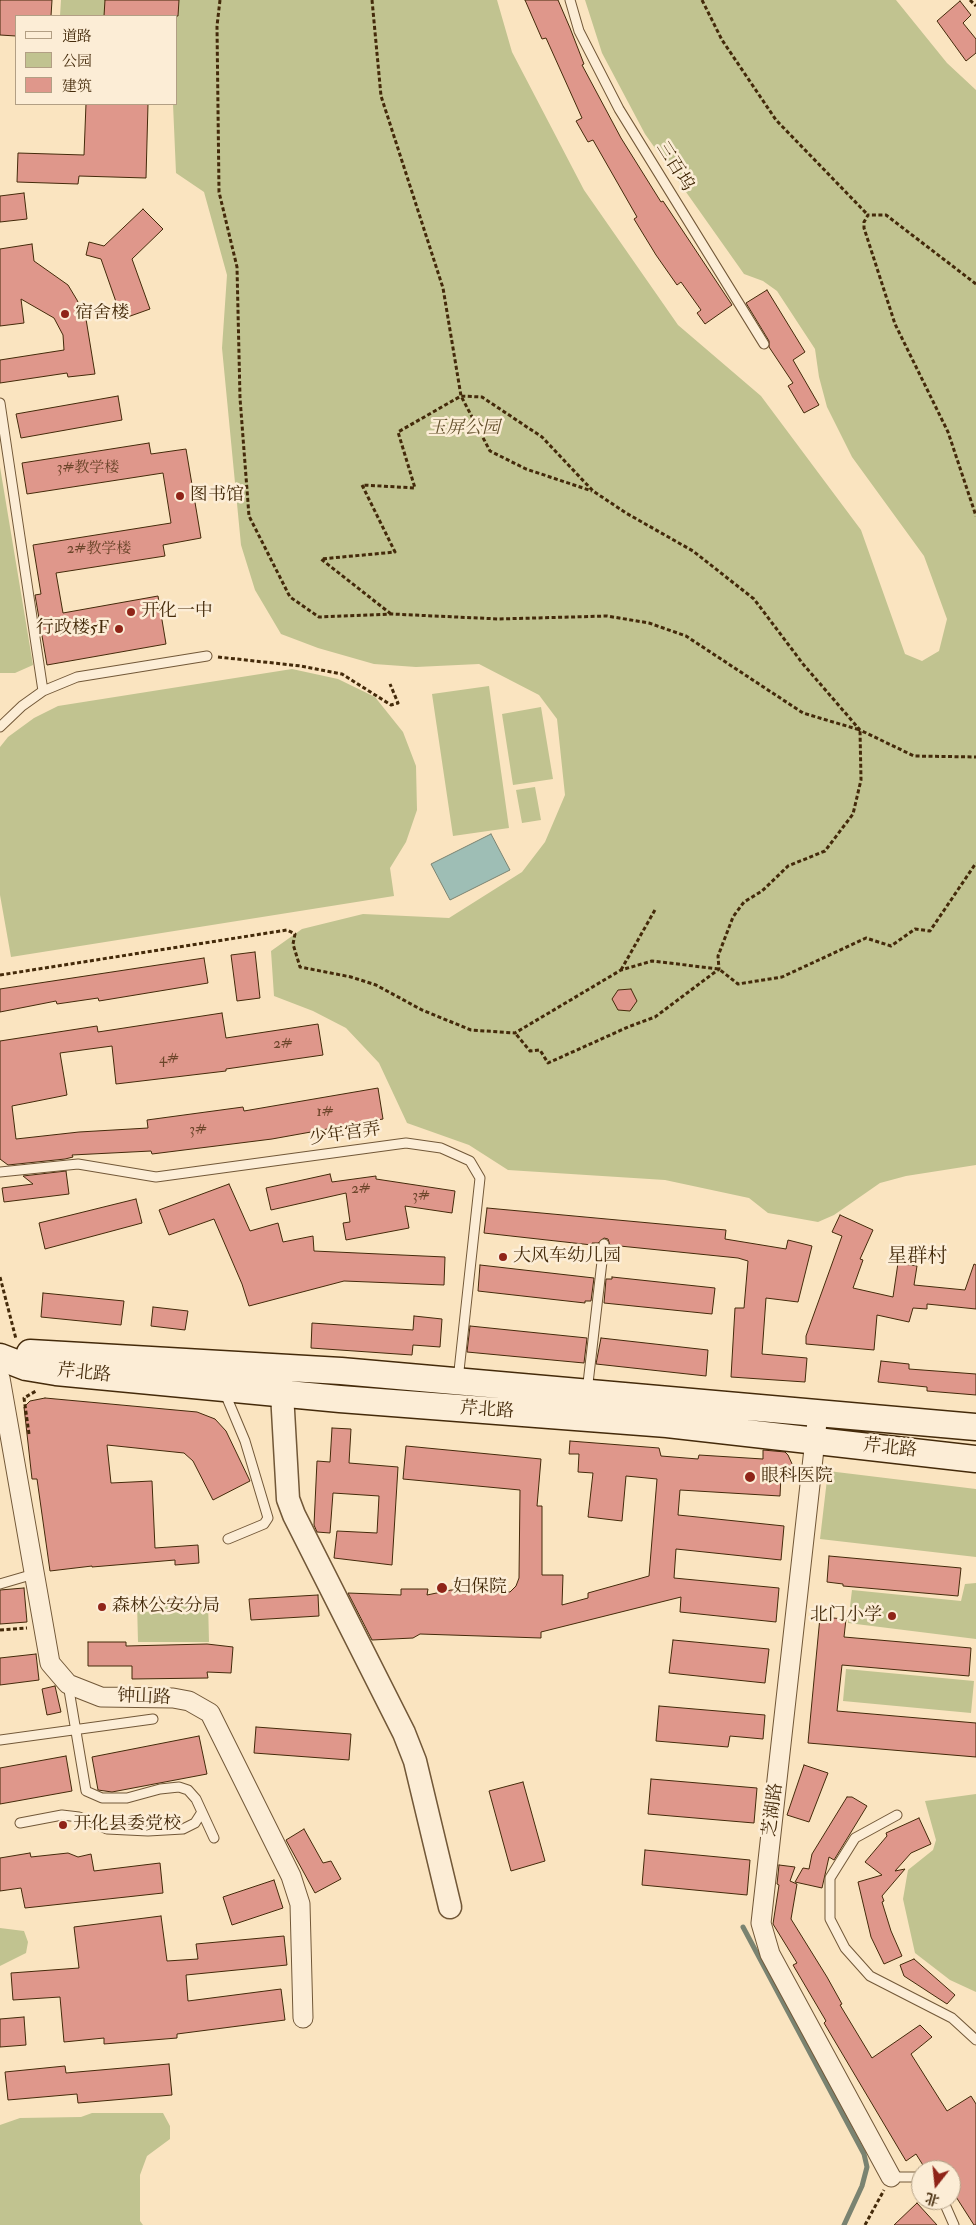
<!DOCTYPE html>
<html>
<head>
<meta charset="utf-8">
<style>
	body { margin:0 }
	#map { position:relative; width:976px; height:2225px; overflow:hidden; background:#fae4c0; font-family:"IM FELL Double Pica","Noto Serif SC",serif }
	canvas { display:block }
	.legend { position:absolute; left:15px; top:15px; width:162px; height:90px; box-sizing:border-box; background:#fcedd6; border:1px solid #b29f84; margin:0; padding:6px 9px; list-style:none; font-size:15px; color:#442a0a }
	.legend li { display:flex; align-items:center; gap:10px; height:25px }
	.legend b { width:25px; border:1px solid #b29f84 }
	.north { position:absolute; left:911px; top:2160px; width:50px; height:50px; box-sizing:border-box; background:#fcedd6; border:1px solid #b29f84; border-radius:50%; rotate:196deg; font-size:14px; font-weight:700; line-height:20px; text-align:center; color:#442a0a }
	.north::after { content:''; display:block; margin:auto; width:18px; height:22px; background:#8f2418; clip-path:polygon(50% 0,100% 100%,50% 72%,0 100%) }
</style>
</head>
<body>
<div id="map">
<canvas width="976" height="2225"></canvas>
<ul class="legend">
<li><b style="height:6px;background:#fcedd6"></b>道路</li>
<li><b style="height:14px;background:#c1c390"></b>公园</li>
<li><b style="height:14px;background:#df978b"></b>建筑</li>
</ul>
<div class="north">北</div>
</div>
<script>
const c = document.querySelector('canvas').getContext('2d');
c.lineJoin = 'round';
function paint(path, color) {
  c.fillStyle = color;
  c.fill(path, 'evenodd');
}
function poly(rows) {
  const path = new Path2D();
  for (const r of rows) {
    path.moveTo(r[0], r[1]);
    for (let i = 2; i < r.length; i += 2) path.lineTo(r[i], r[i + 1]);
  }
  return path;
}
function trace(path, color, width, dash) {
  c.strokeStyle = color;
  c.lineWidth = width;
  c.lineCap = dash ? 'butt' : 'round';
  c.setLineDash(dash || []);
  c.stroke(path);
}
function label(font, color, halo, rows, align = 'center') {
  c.font = font + ' "IM FELL Double Pica","Noto Serif SC",serif';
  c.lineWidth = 5;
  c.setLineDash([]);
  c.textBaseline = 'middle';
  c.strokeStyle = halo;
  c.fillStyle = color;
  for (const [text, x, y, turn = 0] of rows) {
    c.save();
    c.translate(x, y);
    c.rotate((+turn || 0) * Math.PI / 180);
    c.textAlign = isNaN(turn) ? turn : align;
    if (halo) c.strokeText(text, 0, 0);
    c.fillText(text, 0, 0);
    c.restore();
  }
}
paint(poly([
	[61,0,497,0,512,52,584,190,678,325,761,396,861,530,905,654,922,661,939,651,947,619,924,556,852,457,827,407,819,377,815,349,777,291,763,281,744,274,645,134,602,53,585,0,896,0,947,63,976,90,976,1165,906,1176,880,1183,834,1215,818,1222,768,1213,749,1198,665,1180,508,1170,469,1145,407,1123,379,1063,346,1028,313,1011,274,996,271,951,302,929,363,914,449,918,522,872,545,842,565,795,557,719,539,695,479,664,416,667,374,664,318,648,281,634,255,590,241,545,222,348,227,275,204,192,176,173,173,104,176,104,176,16,60,16],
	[0,467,33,665,15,673,0,673],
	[292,669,338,679,375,697,403,732,416,766,417,810,406,842,390,868,394,896,11,957,0,895,0,747,8,737,34,718,58,706],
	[489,686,509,828,453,836,432,694],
	[541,707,553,779,513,785,502,714],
	[535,787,541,820,522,823,516,790],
	[828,1471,976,1489,976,1557,820,1539],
	[976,1583,976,1639,848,1623,852,1590,961,1601,965,1584],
	[208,1601,209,1642,138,1642,137,1602],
	[846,1669,974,1681,971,1713,843,1701],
	[976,1794,976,1992,950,1980,915,1953,903,1899,908,1870,933,1850,936,1840,925,1801],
	[0,1928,24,1931,28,1942,26,1953,0,1966],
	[92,2113,163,2113,170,2126,170,2139,147,2156,140,2175,140,2221,143,2225,0,2225,0,2125,20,2118,81,2117]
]), '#c1c390');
const water = poly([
	[491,834,510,870,450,900,431,864,491,834]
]);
paint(water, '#9ebeb5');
trace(water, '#7a8371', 1);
trace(poly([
	[743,1927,864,2154,867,2167,862,2186,844,2225]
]), '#7a8371', 5);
const building = poly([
	[0,0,52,0,51,16,16,16,16,36,0,35,0,0],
	[105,0,179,0,178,16,104,16,105,0],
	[525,0,558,0,570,28,584,64,582,65,621,138,661,202,663,201,732,305,705,324,697,313,701,310,681,282,677,285,656,255,634,219,637,217,593,140,588,142,576,121,582,118,546,38,542,39,525,0],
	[960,1,971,15,963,23,976,39,976,53,966,61,937,21,960,1],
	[86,104,148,104,146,178,79,176,78,184,17,182,18,153,84,155,86,104],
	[24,193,27,219,0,222,0,196,24,193],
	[143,209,163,229,132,259,150,309,122,319,101,259,86,255,89,242,104,246,143,209],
	[32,244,34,261,68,285,77,300,86,319,95,374,68,377,67,373,0,383,0,360,64,350,63,335,54,318,21,299,24,323,0,326,0,249,32,244],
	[767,290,805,352,793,360,819,405,804,413,788,386,793,383,769,347,769,341,746,303,767,290],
	[118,396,122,420,21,438,16,414,118,396],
	[149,443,151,454,186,449,201,538,163,545,165,556,56,573,63,613,158,596,166,644,47,665,35,595,41,594,33,545,171,523,163,473,27,494,22,463,149,443],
	[255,952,260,998,237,1001,231,955,255,952],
	[204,958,208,983,99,1001,98,998,57,1004,56,1001,0,1012,0,989,204,958],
	[631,989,637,1001,630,1011,618,1010,612,999,618,990,631,989],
	[222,1013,226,1038,318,1024,323,1055,226,1069,226,1071,116,1084,112,1046,60,1053,67,1095,12,1106,16,1139,79,1132,148,1128,147,1120,243,1107,244,1111,378,1088,383,1119,272,1139,152,1154,151,1151,72,1155,73,1157,65,1159,8,1165,0,1159,0,1041,97,1026,98,1032,222,1013],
	[66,1171,69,1194,4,1202,2,1188,33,1184,23,1176,66,1171],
	[330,1174,332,1182,376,1176,376,1179,455,1191,452,1213,405,1206,409,1228,346,1240,343,1223,350,1222,346,1193,271,1210,266,1188,330,1174],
	[229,1184,250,1231,278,1223,283,1242,313,1236,314,1251,445,1257,444,1285,344,1281,249,1306,242,1284,214,1219,169,1235,159,1210,229,1184],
	[136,1199,142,1223,45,1249,39,1223,136,1199],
	[487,1208,726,1230,725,1239,786,1249,788,1240,812,1246,798,1302,766,1298,762,1354,807,1358,805,1382,731,1377,735,1308,744,1308,748,1261,738,1258,610,1245,608,1239,604,1238,598,1243,592,1243,592,1245,484,1233,487,1208],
	[840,1215,873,1230,860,1259,863,1260,853,1288,893,1297,898,1263,917,1266,914,1285,965,1290,974,1264,976,1265,976,1309,927,1304,927,1309,913,1308,909,1322,877,1315,874,1350,806,1344,806,1336,842,1236,832,1232,840,1215],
	[480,1265,594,1278,591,1301,585,1301,585,1303,478,1291,480,1265],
	[612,1277,715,1288,712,1314,604,1303,606,1279,612,1279,612,1277],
	[43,1293,124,1301,121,1325,41,1317,43,1293],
	[153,1307,188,1311,185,1330,151,1326,153,1307],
	[414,1316,442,1319,440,1347,413,1345,412,1355,311,1348,312,1323,413,1330,414,1316],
	[470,1326,587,1338,584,1363,467,1352,470,1326],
	[601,1338,708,1350,706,1376,596,1364,601,1338],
	[881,1361,909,1364,909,1369,976,1374,976,1395,927,1391,927,1387,878,1382,881,1361],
	[45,1398,197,1412,215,1419,226,1431,250,1481,213,1500,193,1461,184,1453,107,1445,111,1483,152,1481,155,1548,198,1545,199,1563,175,1565,175,1560,92,1567,92,1566,50,1571,37,1479,32,1479,24,1407,30,1401,45,1398],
	[332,1428,351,1429,349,1463,398,1467,392,1565,334,1558,337,1531,377,1533,379,1496,333,1493,330,1533,317,1532,314,1525,317,1461,330,1462,332,1428],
	[570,1441,659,1448,661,1456,698,1459,699,1455,763,1459,763,1450,785,1452,788,1455,793,1466,792,1476,781,1476,780,1496,680,1490,678,1515,784,1526,781,1560,676,1549,674,1578,779,1588,776,1622,680,1612,681,1597,541,1632,541,1638,420,1634,413,1638,372,1640,348,1593,401,1595,401,1589,428,1589,427,1595,451,1590,510,1592,516,1586,519,1578,520,1490,403,1479,406,1446,541,1459,537,1506,542,1506,542,1575,563,1575,562,1605,588,1598,588,1593,649,1576,657,1479,626,1476,622,1521,588,1517,593,1473,578,1472,579,1454,569,1454,570,1441],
	[829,1556,961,1568,958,1596,843,1586,843,1584,827,1582,829,1556],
	[24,1588,27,1622,0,1624,0,1590,24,1588],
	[318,1595,319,1616,251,1620,249,1599,318,1595],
	[820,1617,846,1619,844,1637,971,1648,969,1676,842,1665,837,1711,976,1723,976,1757,808,1743,820,1617],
	[673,1640,769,1649,765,1683,669,1673,673,1640],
	[88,1642,126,1642,126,1646,207,1644,233,1647,231,1673,207,1672,208,1678,132,1679,132,1666,88,1666,88,1642],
	[36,1654,39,1680,0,1685,0,1658,36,1654],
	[55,1686,61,1712,47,1715,42,1689,55,1686],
	[659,1706,765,1715,763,1739,730,1736,728,1747,656,1741,659,1706],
	[256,1727,351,1734,349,1760,254,1753,256,1727],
	[199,1736,207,1774,112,1792,98,1790,92,1757,199,1736],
	[66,1756,72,1791,0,1804,0,1768,66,1756],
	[804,1765,828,1773,809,1822,787,1815,804,1765],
	[651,1779,757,1788,754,1823,648,1814,651,1779],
	[523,1782,545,1861,511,1871,489,1791,523,1782],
	[847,1797,852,1797,867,1806,834,1860,829,1857,822,1888,795,1882,803,1868,809,1869,812,1854,847,1797],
	[919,1818,931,1844,911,1853,895,1871,905,1869,882,1896,884,1901,882,1902,891,1931,902,1956,884,1964,871,1937,858,1882,882,1875,865,1862,887,1836,886,1833,919,1818],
	[304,1829,323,1863,331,1861,341,1879,315,1893,286,1840,304,1829],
	[645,1850,750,1860,747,1895,642,1885,645,1850],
	[30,1853,31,1857,68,1853,78,1857,91,1854,94,1871,160,1863,163,1893,25,1908,21,1888,0,1891,0,1858,30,1853],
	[779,1865,795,1867,790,1881,797,1884,791,1919,827,1977,842,2004,840,2005,872,2058,920,2025,932,2037,911,2054,947,2111,971,2096,976,2104,976,2225,974,2225,951,2189,951,2170,926,2170,916,2154,906,2161,824,2023,826,2021,793,1965,797,1963,773,1924,779,1885,777,1884,779,1865],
	[274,1880,283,1908,232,1925,223,1897,274,1880],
	[161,1916,167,1961,198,1959,196,1944,284,1936,287,1965,186,1975,188,2001,281,1989,285,2020,177,2034,177,2038,104,2044,104,2038,64,2042,60,1997,13,2000,11,1973,79,1968,74,1927,161,1916],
	[914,1959,955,1995,947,2004,904,1976,900,1965,914,1959],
	[24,2017,26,2045,0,2047,0,2019,24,2017],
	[169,2064,172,2095,78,2103,77,2094,8,2100,5,2072,65,2066,66,2073,169,2064],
	[917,2203,937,2225,894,2225,917,2203]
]);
paint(building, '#df978b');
trace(building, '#442a0a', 1);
const service = poly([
	[570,0,579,31,619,109,764,344],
	[0,403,43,691],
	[0,727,22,706,43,691,77,677,207,656],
	[0,1172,78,1164,156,1177,406,1143,441,1148,470,1161,480,1178,458,1380],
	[224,1391,245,1441,268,1518,264,1524,228,1539],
	[587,1392,604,1244],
	[0,1584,34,1574],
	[68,1684,86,1791,102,1798,127,1798,160,1789,179,1787,188,1790,196,1799,214,1838],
	[0,1740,153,1719],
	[897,1815,855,1838,830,1878,830,1919,845,1948,870,1976,952,2018,976,2040],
	[20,1823,62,1815,79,1817,107,1829,148,1831,183,1829,195,1823,202,1812],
	[891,2177,921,2177],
	[943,2200,954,2225]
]);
const minor = poly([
	[0,1378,50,1663,68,1684,101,1697,173,1698,189,1701,210,1713,291,1876,300,1904,303,2018],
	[818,1413,761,1923,770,1954,891,2177]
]);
const tertiary = poly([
	[282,1393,288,1499,294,1515,404,1733,415,1761,450,1907]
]);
const secondary = poly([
	[30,1353,341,1371,976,1427],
	[0,1357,26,1367,56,1372,340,1399,667,1424,976,1459]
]);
trace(service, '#725838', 11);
trace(minor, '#725838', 21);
trace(tertiary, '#725838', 25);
trace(secondary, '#442a0a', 29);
trace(poly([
	[220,0,217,26,219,192,237,267,240,398,249,516,290,597,319,617,392,614,499,619,607,616,649,623,686,636,803,713,860,730,861,780,853,814,825,851,788,866,762,891,744,902,733,917,718,956,719,969,655,1017,628,1027,548,1063,540,1050,530,1051,515,1033],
	[372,0,381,96,443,288,461,396,490,451,526,469,592,491],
	[702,0,722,40,776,120,868,215],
	[970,0,976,6],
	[976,284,886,215,868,215,864,222,864,228,895,324,948,432,976,516],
	[391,614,321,559,395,552,362,485,415,488,398,432,461,396,482,397,542,437,593,491,626,513,693,551,754,599,803,664,860,730,914,756,976,757],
	[218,657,301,666,342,674,391,705,398,703,390,684],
	[621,970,656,908],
	[0,975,287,930,295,934,293,944,300,967,351,977,376,985,422,1010,471,1030,515,1033,621,970,652,961,719,969,738,984,782,977,866,938,891,946,915,929,930,931,976,863],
	[0,1277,16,1339],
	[29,1434,24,1398,36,1391],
	[0,1630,27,1628],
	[865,2225,884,2190]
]), '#442a0a', 3, [4, 2.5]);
trace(service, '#fcedd6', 9);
trace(minor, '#fcedd6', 19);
trace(tertiary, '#fcedd6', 22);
trace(secondary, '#fcedd6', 26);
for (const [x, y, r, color] of [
	[65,314,5,"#8f2418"],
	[180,496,5,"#8f2418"],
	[131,612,5,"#8f2418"],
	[119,629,5,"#8f2418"],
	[503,1257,5,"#8f2418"],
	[750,1477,6,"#8f2418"],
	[442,1588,6,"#8f2418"],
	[102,1607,5,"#8f2418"],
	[892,1616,5,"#8f2418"],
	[63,1825,5,"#8f2418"]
]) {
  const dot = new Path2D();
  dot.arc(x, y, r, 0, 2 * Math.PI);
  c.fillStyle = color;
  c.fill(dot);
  trace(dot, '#fcedd6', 2);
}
label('15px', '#6b452a', null, [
	["3#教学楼",88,469],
	["2#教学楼",99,550],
	["2#",283,1045],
	["4#",169,1060],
	["1#",325,1113],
	["3#",198,1131],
	["2#",361,1190],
	["3#",421,1197]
]);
label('18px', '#442a0a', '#fcedd6', [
	["三百坞",674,167,58],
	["少年宫弄",345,1135,-8],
	["芹北路",84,1374,6],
	["芹北路",487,1411,4],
	["芹北路",890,1449,6],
	["钟山路",144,1698,2],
	["芝湖路",774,1810,-83]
]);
label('18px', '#442a0a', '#fcedd6', [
	["宿舍楼",75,314],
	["图书馆",190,496],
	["开化一中",141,612],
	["行政楼5F",109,629,"right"],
	["大风车幼儿园",513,1257],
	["眼科医院",761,1477],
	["妇保院",453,1588],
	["森林公安分局",112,1607],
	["北门小学",882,1616,"right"],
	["开化县委党校",73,1825]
], 'left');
label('italic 18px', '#63502c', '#fcedd6', [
	["玉屏公园",464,429]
]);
label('20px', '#442a0a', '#fcedd6', [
	["星群村",917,1258]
]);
</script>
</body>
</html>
